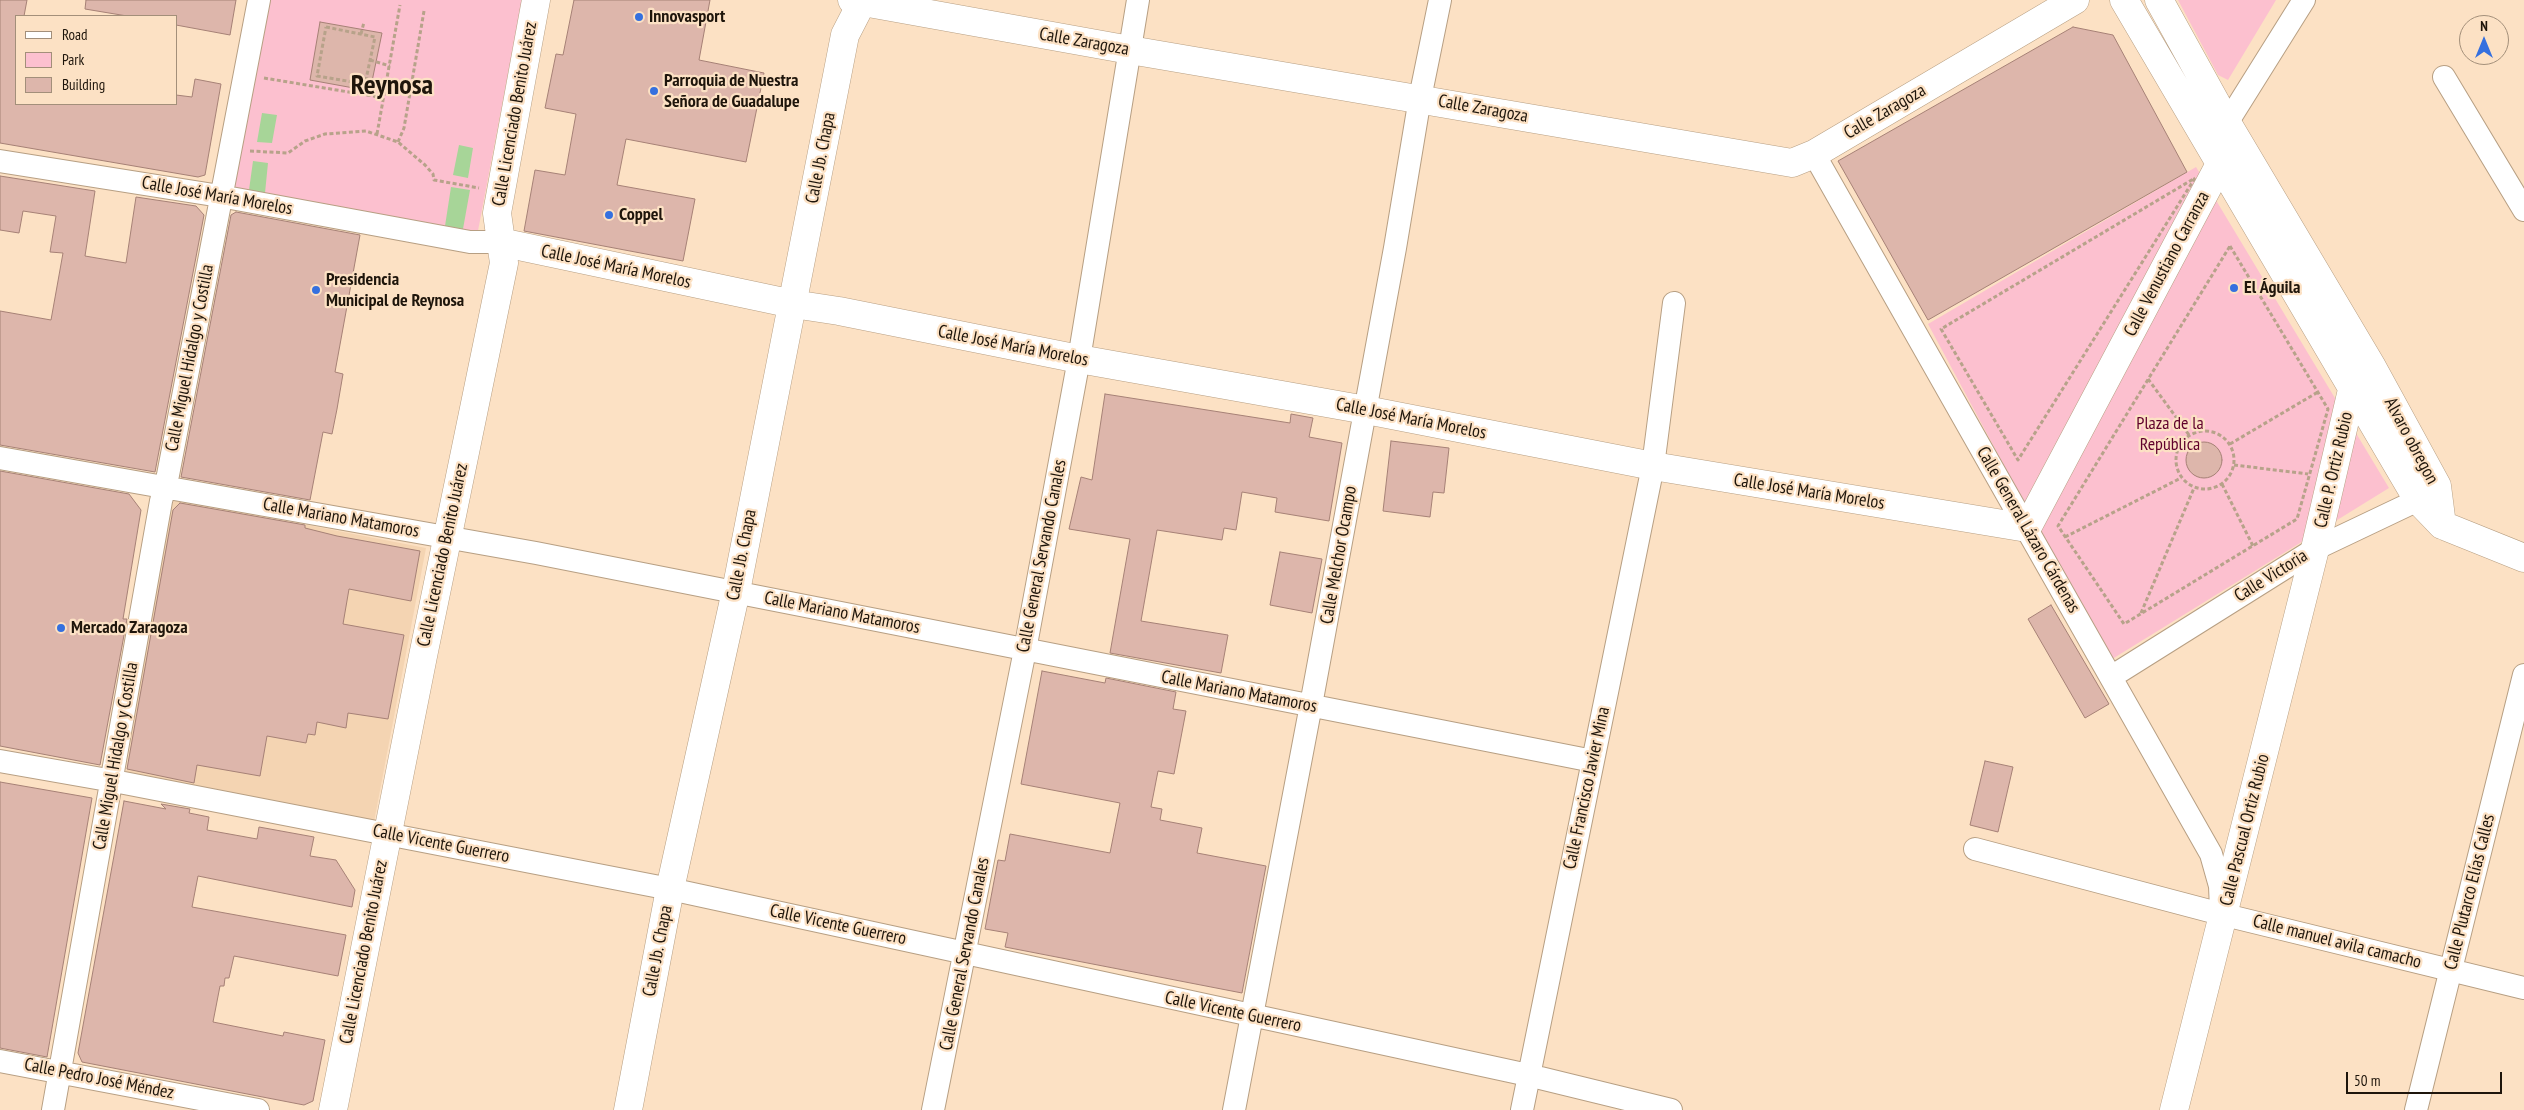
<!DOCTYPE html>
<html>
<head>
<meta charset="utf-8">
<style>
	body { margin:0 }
	#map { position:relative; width:2524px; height:1110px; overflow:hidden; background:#fce1c4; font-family:"PT Sans Narrow",sans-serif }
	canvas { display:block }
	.legend { position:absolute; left:15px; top:15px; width:162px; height:90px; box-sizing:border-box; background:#fce1c4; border:1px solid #a38f7a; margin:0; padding:6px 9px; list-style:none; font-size:15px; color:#1e150b }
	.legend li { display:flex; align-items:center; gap:10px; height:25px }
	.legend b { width:25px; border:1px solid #a38f7a }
	.north { position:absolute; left:2459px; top:15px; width:50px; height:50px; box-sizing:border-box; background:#fce1c4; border:1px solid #a38f7a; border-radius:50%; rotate:0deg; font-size:14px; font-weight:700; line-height:20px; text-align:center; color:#1e150b }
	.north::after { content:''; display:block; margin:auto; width:18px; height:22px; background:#3570df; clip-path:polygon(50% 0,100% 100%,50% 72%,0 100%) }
	.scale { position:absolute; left:2346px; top:1072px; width:156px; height:22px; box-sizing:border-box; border:2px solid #1e150b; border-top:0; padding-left:6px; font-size:15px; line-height:18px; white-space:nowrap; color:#1e150b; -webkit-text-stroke:4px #fce1c4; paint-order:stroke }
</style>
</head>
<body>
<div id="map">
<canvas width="2524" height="1110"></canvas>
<ul class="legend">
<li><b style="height:6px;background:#fff"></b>Road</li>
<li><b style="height:14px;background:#fcc0cf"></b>Park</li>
<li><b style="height:14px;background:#ddb6ab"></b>Building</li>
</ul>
<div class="north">N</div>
<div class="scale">50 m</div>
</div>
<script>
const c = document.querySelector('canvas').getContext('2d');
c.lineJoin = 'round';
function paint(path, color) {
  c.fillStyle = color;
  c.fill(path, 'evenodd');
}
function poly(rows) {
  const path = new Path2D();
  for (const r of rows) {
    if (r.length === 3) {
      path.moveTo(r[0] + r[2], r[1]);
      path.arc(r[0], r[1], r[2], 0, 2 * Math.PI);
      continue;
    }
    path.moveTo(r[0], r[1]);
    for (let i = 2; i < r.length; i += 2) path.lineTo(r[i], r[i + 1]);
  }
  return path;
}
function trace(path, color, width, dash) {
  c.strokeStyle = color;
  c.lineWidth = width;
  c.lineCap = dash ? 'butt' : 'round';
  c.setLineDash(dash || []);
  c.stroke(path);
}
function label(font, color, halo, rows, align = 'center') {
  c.font = font + ' "PT Sans Narrow",sans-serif';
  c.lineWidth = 4.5;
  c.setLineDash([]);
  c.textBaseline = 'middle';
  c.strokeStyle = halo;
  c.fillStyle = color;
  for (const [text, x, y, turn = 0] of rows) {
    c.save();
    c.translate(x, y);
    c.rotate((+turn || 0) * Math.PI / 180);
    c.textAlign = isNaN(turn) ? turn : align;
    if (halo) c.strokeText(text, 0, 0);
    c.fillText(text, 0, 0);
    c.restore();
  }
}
paint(poly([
	[178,500,426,548,374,822,126,772,167,514,172,501]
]), '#f4d4b2');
paint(poly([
	[269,0,522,0,477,236,233,191],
	[2178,0,2276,0,2228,80,2218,75],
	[2196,167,2389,488,2109,661,1928,324]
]), '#fcc0cf');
paint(poly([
	[262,113,277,115,272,143,257,142],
	[459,145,473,148,468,178,453,175],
	[253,161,268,163,265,193,249,190],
	[451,187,470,190,463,229,445,226]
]), '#a7d598');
const building = poly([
	[0,0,27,0,24,16,16,16,16,104,176,104,176,95,192,97,195,79,221,84,205,175,198,177,0,143,0,0],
	[86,0,236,0,230,35,176,25,176,16,127,16,85,9,86,0],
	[574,0,710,0,699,60,764,73,746,162,626,139,617,185,695,199,683,261,524,231,535,170,565,175,576,114,545,108,556,54,563,55,574,0],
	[320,22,382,33,370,91,310,80,320,22],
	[2073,27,2113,35,2187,172,1928,320,1838,161,2073,27],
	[0,176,95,191,85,256,126,263,136,197,196,206,204,215,155,472,0,445,0,311,51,320,63,253,50,252,56,216,23,211,19,233,0,230,0,176],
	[236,212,360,235,335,372,343,374,337,409,332,434,323,432,310,500,181,477,231,215,236,212],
	[1105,394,1290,423,1291,414,1313,418,1309,437,1342,443,1329,521,1275,512,1277,498,1242,492,1236,530,1224,528,1222,540,1157,530,1141,621,1228,635,1221,673,1110,653,1130,539,1069,529,1081,477,1092,480,1105,394],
	[1391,441,1449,448,1444,493,1433,492,1430,517,1383,511,1391,441],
	[2204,460,18],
	[0,471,129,494,141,510,123,619,127,619,100,765,0,746,0,471],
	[180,503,305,525,305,528,337,536,420,551,411,601,349,589,343,624,404,635,388,719,348,713,346,728,317,722,315,735,308,734,306,743,267,736,260,776,197,765,194,783,127,769,173,510,180,503],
	[1280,552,1322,559,1312,613,1270,605,1280,552],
	[2051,605,2109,704,2085,718,2028,619,2051,605],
	[1042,671,1105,683,1106,678,1176,692,1173,709,1186,711,1174,774,1158,771,1151,807,1162,809,1160,820,1202,828,1197,853,1266,866,1242,993,1005,947,1008,933,985,929,998,860,1005,861,1010,834,1110,853,1120,803,1021,784,1042,671],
	[1985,761,2013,767,1998,832,1970,825,1985,761],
	[0,782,92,798,47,1057,0,1048,0,782],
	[124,801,166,809,161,804,190,809,189,813,209,817,207,830,257,839,259,827,314,837,310,856,336,860,355,890,352,907,198,876,192,907,346,935,338,976,234,956,229,978,225,978,224,986,220,986,213,1022,283,1036,284,1032,325,1040,313,1101,304,1105,82,1062,78,1053,124,801]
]);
paint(building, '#ddb6ab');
trace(building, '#a68176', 1);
const minor = poly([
	[2444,77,2524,210],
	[2227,123,2304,0],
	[1814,154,2211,854,2220,886,2221,909],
	[0,161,220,196,470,242,500,242],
	[0,458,536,553,1593,761],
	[2111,677,2315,549,2418,500,2431,490],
	[0,761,119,782,670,889,1528,1075,1671,1110],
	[1975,849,2221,914,2524,988],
	[0,1061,258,1110],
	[53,1110,161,501,168,475,259,0],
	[933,1110,1025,650,1079,359,1138,0],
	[1234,1110,1311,705,1395,248,1420,98,1440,0],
	[1522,1110,1653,466,1674,303],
	[2416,1110,2524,675]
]);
const major = poly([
	[852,0,1130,50,1792,163,1814,154,2075,0],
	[2124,0,2418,500,2442,525,2524,558],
	[2159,0,2227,123,2372,367,2437,486,2442,525],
	[500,242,793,304,839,311,1079,359,1366,410,1653,466,2027,528,2220,164,2227,123],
	[333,1110,423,656,504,263,497,213,536,0],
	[628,1110,670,889,736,591,845,35,862,2],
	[2174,1110,2315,549,2352,390]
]);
trace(minor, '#b79f83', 24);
trace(major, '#b79f83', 29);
trace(poly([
	[326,27,375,37,365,84,317,76,326,27],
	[361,34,364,22],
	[370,60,390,66],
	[264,78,385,98],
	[377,134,400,5],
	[398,142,404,128,424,11],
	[250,151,288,153,305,141,325,134,366,131,398,142,425,165,433,174,434,180,479,188],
	[2195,178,2018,460,1941,329,2195,178],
	[2230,246,2328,409,2297,519,2124,624,2058,526,2230,246],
	[2148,379,2189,435],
	[2205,460,29],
	[2230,444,2318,392],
	[2234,465,2308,474],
	[2222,484,2253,546],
	[2065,537,2181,478],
	[2141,613,2194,488]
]), '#b7a28a', 3, [4, 2.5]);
trace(minor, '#fff', 22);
trace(major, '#fff', 28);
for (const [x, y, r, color] of [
	[639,17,5,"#3570df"],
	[654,91,5,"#3570df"],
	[609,215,5,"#3570df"],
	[2234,288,5,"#3570df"],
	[316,290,5,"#3570df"],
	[61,628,5,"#3570df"]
]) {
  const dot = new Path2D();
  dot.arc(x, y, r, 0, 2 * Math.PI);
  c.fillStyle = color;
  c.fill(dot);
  trace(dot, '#fce1c4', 2);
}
label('bold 18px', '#1e150b', '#fce1c4', [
	["Innovasport",649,17],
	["Parroquia de Nuestra",664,81],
	["Señora de Guadalupe",664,102],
	["Coppel",619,215],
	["Presidencia",326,280],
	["Municipal de Reynosa",326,301],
	["El Águila",2244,288],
	["Mercado Zaragoza",71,628]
], 'left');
label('18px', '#1e150b', '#fce1c4', [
	["Calle Zaragoza",1084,42,10],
	["Calle Zaragoza",1483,109,10],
	["Calle Zaragoza",1885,112,-30],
	["Calle Licenciado Benito Juárez",515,114,-80],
	["Calle Jb. Chapa",821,158,-79],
	["Calle José María Morelos",217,196,10],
	["Calle Venustiano Carranza",2167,264,-62],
	["Calle José María Morelos",616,267,12],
	["Calle José María Morelos",1013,346,11],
	["Calle Miguel Hidalgo y Costilla",190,358,-79],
	["Calle José María Morelos",1411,419,11],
	["Alvaro obregon",2411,441,62],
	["Calle P. Ortiz Rubio",2334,470,-77],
	["Calle José María Morelos",1809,492,9],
	["Calle Mariano Matamoros",341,518,10],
	["Calle General Lázaro Cárdenas",2028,530,60],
	["Calle Licenciado Benito Juárez",443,555,-78],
	["Calle Jb. Chapa",742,555,-79],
	["Calle Melchor Ocampo",1339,555,-80],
	["Calle General Servando Canales",1042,556,-79],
	["Calle Victoria",2271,576,-32],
	["Calle Mariano Matamoros",842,613,11],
	["Calle Mariano Matamoros",1239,692,11],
	["Calle Miguel Hidalgo y Costilla",116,756,-80],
	["Calle Francisco Javier Mina",1587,788,-78],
	["Calle Pascual Ortiz Rubio",2245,830,-76],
	["Calle Vicente Guerrero",441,844,11],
	["Calle Plutarco Elías Calles",2470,892,-76],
	["Calle Vicente Guerrero",838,925,12],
	["Calle manuel avila camacho",2337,942,14],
	["Calle Jb. Chapa",658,951,-79],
	["Calle Licenciado Benito Juárez",364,952,-79],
	["Calle General Servando Canales",965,954,-79],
	["Calle Vicente Guerrero",1233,1012,12],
	["Calle Pedro José Méndez",99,1079,11]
]);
label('18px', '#60012c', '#fce1c4', [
	["Plaza de la",2170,424],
	["República",2170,445]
]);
label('bold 28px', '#1e150b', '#fce1c4', [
	["Reynosa",392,86]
]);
</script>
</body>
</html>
